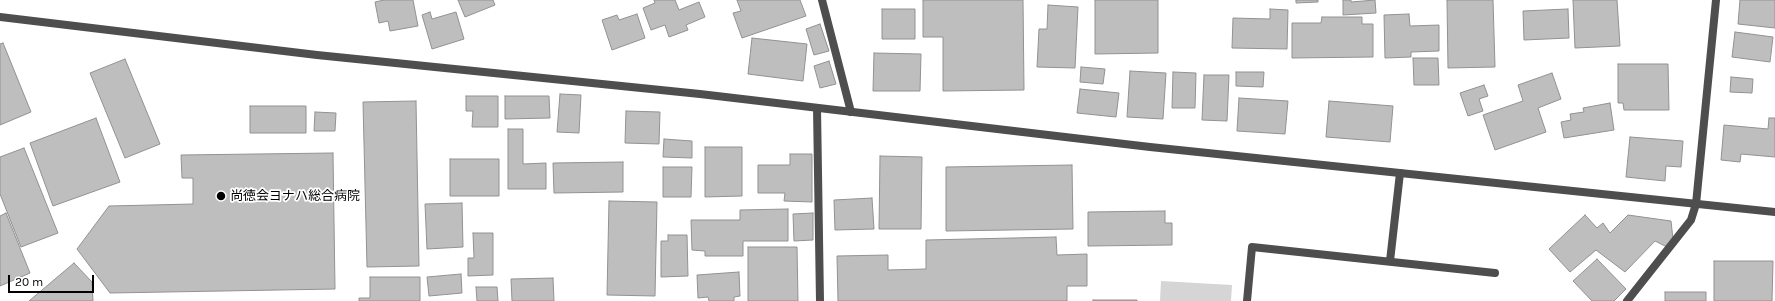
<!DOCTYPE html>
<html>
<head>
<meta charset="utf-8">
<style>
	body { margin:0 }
	#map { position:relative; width:1775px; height:301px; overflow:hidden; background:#fff; font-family:Karla,sans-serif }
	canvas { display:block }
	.scale { position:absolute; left:8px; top:275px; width:86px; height:18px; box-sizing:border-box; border:2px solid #000; border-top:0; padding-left:5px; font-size:12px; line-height:14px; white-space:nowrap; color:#000; -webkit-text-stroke:3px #fff; paint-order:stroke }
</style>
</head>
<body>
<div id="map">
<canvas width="1775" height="301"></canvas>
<div class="scale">20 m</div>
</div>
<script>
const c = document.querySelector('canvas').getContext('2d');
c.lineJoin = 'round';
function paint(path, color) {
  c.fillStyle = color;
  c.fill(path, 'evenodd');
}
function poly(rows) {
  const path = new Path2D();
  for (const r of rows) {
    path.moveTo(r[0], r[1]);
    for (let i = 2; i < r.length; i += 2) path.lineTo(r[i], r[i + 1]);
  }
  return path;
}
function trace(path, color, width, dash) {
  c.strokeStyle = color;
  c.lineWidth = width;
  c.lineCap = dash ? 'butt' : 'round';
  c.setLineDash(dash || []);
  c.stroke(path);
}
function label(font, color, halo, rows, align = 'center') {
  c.font = font + ' Karla,"Noto Sans JP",sans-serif';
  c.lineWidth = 3.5;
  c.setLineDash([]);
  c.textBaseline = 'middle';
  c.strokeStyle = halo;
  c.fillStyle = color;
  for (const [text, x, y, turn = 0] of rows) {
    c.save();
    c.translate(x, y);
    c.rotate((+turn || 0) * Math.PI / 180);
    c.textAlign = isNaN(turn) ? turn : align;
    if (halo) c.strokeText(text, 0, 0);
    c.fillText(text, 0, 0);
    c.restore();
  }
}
paint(poly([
	[1161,281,1232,285,1231,301,1160,301]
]), '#d5d5d5');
const building = poly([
	[384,0,413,0,418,26,390,31,388,21,379,23,375,2,384,0],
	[458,0,493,0,495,5,465,17,458,0],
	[654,0,675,0,679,10,699,2,705,17,686,25,688,30,669,37,665,25,651,30,643,8,655,3,654,0],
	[737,0,800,0,806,16,742,38,733,13,741,11,737,0],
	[923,0,1023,0,1024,90,943,91,943,37,923,37,923,0],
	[1095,0,1158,0,1158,53,1095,54,1095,0],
	[1296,0,1318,0,1318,2,1296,3,1296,0],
	[1343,0,1351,0,1351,2,1375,0,1376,13,1343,15,1343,0],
	[1447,0,1493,0,1495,67,1448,68,1447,0],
	[1573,0,1617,0,1620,46,1575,48,1573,0],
	[1740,0,1775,0,1775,28,1738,24,1740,0],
	[1048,5,1078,7,1075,68,1037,67,1039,29,1047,29,1048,5],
	[882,9,915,9,915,39,882,39,882,9],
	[1270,9,1288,10,1287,49,1232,48,1233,18,1270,19,1270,9],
	[1568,9,1569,38,1524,40,1523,11,1568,9],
	[430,12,432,19,456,12,464,39,432,49,422,15,430,12],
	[637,14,645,38,612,50,602,20,617,15,619,20,637,14],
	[1409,14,1410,26,1439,25,1439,51,1411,52,1411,57,1385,58,1384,15,1409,14],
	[1322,17,1362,17,1362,24,1373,24,1373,57,1292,58,1292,23,1321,23,1322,17],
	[820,24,829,51,814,55,806,29,820,24],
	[1735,32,1773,37,1770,62,1732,57,1735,32],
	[752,38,807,44,803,81,748,74,752,38],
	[3,43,31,112,0,125,0,44,3,43],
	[874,53,921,54,920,91,873,91,874,53],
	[1413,58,1438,58,1439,85,1414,85,1413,58],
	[125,59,160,144,125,158,90,73,125,59],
	[829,61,836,84,820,88,814,66,829,61],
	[1618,64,1668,64,1669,110,1624,110,1623,103,1618,103,1618,64],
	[1081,67,1105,69,1103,84,1080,82,1081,67],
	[1130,71,1166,73,1163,119,1127,117,1130,71],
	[1173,72,1196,73,1195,108,1172,108,1173,72],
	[1236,72,1264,72,1263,87,1236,86,1236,72],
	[1552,73,1561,99,1538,108,1546,132,1495,150,1483,115,1523,101,1518,85,1552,73],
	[1204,75,1229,75,1227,121,1202,120,1204,75],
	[1731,77,1753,79,1752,93,1730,92,1731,77],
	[1484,85,1488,96,1479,99,1483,111,1468,116,1460,93,1484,85],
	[1080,89,1119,93,1116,117,1077,113,1080,89],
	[560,94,581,95,579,133,557,132,560,94],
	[466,96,498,96,498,127,472,127,473,111,466,111,466,96],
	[505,96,549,96,550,118,505,119,505,96],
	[1239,98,1288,101,1285,134,1237,131,1239,98],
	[416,101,419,266,367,267,363,102,416,101],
	[1329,101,1393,106,1390,142,1326,137,1329,101],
	[1610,103,1614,130,1564,138,1561,122,1571,120,1570,114,1584,112,1583,108,1610,103],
	[250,106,306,106,306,133,250,133,250,106],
	[626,111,660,112,659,144,625,143,626,111],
	[315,112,336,113,335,131,314,131,315,112],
	[96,118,120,182,53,206,30,143,96,118],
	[1769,118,1775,118,1775,157,1741,154,1740,162,1721,160,1724,125,1768,129,1769,118],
	[508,129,523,129,523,164,546,163,546,189,508,189,508,129],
	[1630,137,1683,141,1681,167,1666,166,1665,181,1626,177,1630,137],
	[664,139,692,141,692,158,663,157,664,139],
	[705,147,742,147,742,196,705,197,705,147],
	[24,148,58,233,21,247,0,194,0,157,24,148],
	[333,153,335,289,110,293,77,249,109,206,193,204,193,178,182,178,181,155,333,153],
	[790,154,812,154,812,202,784,201,785,193,758,193,758,165,790,165,790,154],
	[880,156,922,157,921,229,879,229,880,156],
	[450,159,499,159,499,196,450,196,450,159],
	[623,162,623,192,554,193,553,163,623,162],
	[1072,165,1073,229,946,231,946,167,1072,165],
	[663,167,692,167,691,197,663,197,663,167],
	[872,198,874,229,835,230,834,200,872,198],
	[609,201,657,202,655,296,607,295,609,201],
	[462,203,463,247,427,249,425,204,462,203],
	[788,209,788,241,743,241,743,256,705,256,705,251,692,250,691,220,740,220,740,210,788,209],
	[1165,211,1165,223,1172,223,1172,245,1088,246,1088,212,1165,211],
	[6,213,30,273,0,286,0,216,6,213],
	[813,213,813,240,794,241,793,214,813,213],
	[1585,215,1597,228,1603,223,1610,233,1628,215,1671,221,1673,239,1669,248,1655,241,1625,272,1596,250,1570,272,1549,249,1585,215],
	[473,233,493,233,493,275,468,276,468,258,474,258,473,233],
	[668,235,687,235,688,276,661,277,661,241,668,241,668,235],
	[1056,237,1057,255,1087,254,1087,286,1067,286,1067,301,838,301,837,256,888,255,888,270,926,269,926,240,1056,237],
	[748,247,797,247,798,301,748,301,748,247],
	[1597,259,1626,289,1614,301,1592,301,1573,281,1597,259],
	[1714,261,1773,261,1772,301,1714,301,1714,261],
	[74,263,92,282,93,301,29,301,74,263],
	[739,272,740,296,734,297,734,301,709,301,708,297,698,298,697,275,739,272],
	[461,274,462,293,429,296,427,277,461,274],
	[370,277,420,277,420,301,359,301,359,298,370,298,370,277],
	[553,278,554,301,512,301,511,279,553,278],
	[476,287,497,287,498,301,477,301,476,287],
	[1665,292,1706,292,1706,301,1665,301,1665,292],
	[1093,300,1137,300,1137,301,1093,301,1093,300]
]);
paint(building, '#bebebe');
trace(building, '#929292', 1);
trace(poly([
	[822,0,851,112],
	[817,108,820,301],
	[1390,261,1400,173],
	[1247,301,1252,247,1495,273],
	[1627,301,1691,220,1696,204,1716,0]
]), '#4e4e4e', 8);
trace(poly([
	[0,17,317,55,700,94,1150,147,1775,212]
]), '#4e4e4e', 8);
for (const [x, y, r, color] of [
	[221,196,5,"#000"]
]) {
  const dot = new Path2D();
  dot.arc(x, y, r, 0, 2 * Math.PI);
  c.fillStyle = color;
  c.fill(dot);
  trace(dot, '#fff', 1.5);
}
label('13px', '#000', '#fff', [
	["尚徳会ヨナハ総合病院",230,196]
], 'left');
</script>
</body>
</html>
